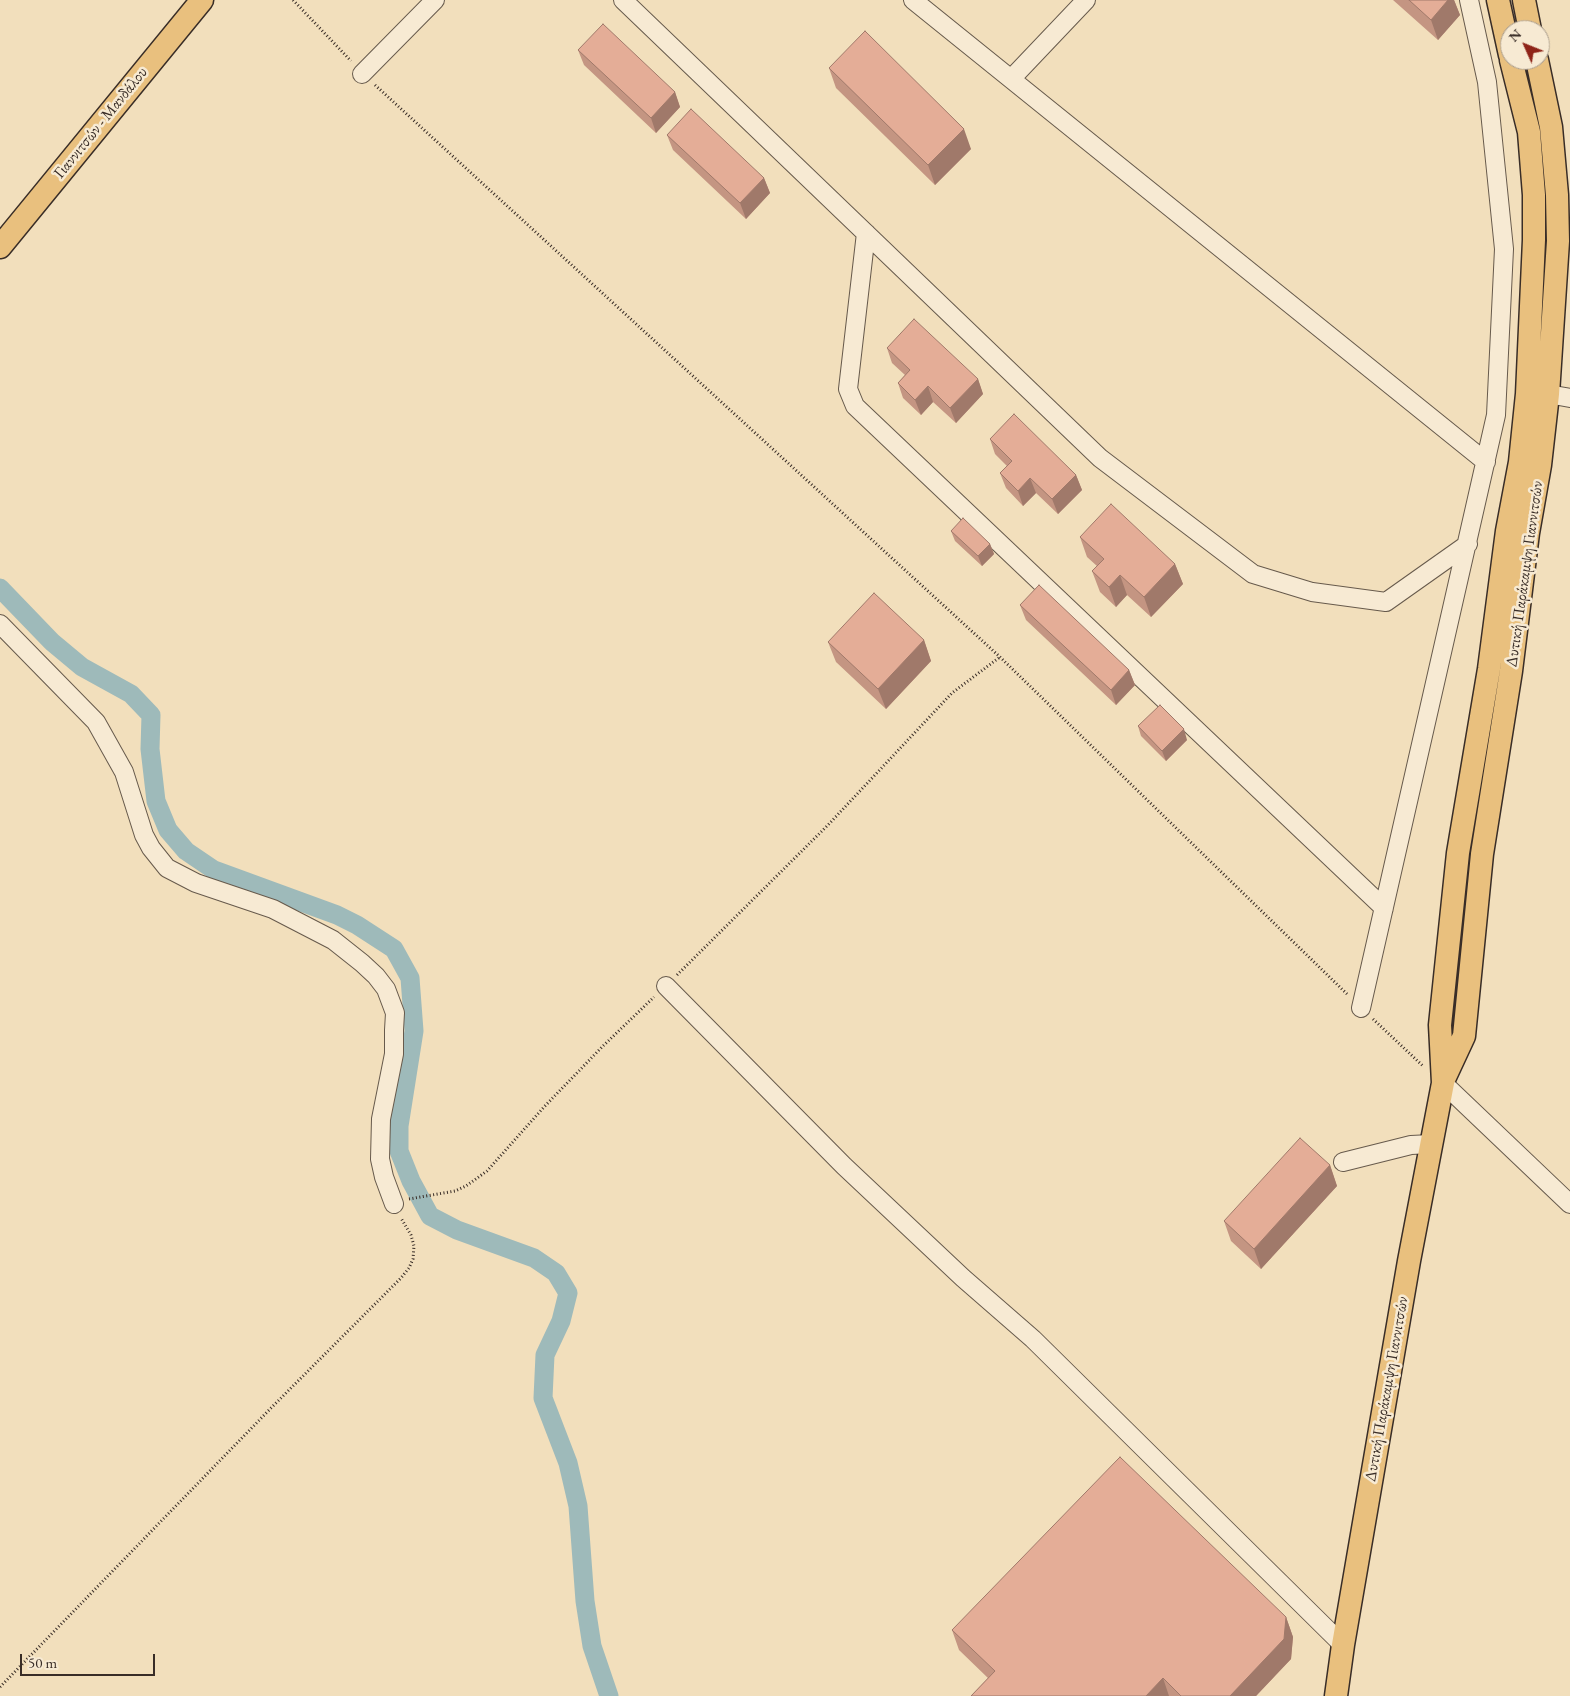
<!DOCTYPE html>
<html>
<head>
<meta charset="utf-8">
<style>
	body { margin:0 }
	#map { position:relative; width:1570px; height:1696px; overflow:hidden; background:#f2dfbc; font-family:"EB Garamond",serif }
	canvas { display:block }
	.north { position:absolute; left:1500px; top:20px; width:50px; height:50px; box-sizing:border-box; background:#f7ead3; border:1px solid #ab9e8e; border-radius:50%; rotate:314deg; font-size:14px; font-weight:700; line-height:20px; text-align:center; color:#392d27 }
	.north::after { content:''; display:block; margin:auto; width:18px; height:22px; background:#8f2418; clip-path:polygon(50% 0,100% 100%,50% 72%,0 100%) }
	.scale { position:absolute; left:20px; top:1654px; width:135px; height:22px; box-sizing:border-box; border:2px solid #392d27; border-top:0; padding-left:6px; font-size:15px; line-height:18px; white-space:nowrap; color:#392d27; -webkit-text-stroke:4px #f7ead3; paint-order:stroke }
</style>
</head>
<body>
<div id="map">
<canvas width="1570" height="1696"></canvas>
<div class="north">N</div>
<div class="scale">50 m</div>
</div>
<script>
const c = document.querySelector('canvas').getContext('2d');
c.lineJoin = 'round';
function poly(rows) {
  const path = new Path2D();
  for (const r of rows) {
    path.moveTo(r[0], r[1]);
    for (let i = 2; i < r.length; i += 2) path.lineTo(r[i], r[i + 1]);
  }
  return path;
}
function trace(path, color, width, dash) {
  c.strokeStyle = color;
  c.lineWidth = width;
  c.lineCap = dash ? 'butt' : 'round';
  c.setLineDash(dash || []);
  c.stroke(path);
}
function paint(path, color) {
  c.fillStyle = color;
  c.fill(path, 'evenodd');
}
function label(font, color, halo, rows, align = 'center') {
  c.font = font + ' "EB Garamond",serif';
  c.lineWidth = 5;
  c.setLineDash([]);
  c.textBaseline = 'middle';
  c.strokeStyle = halo;
  c.fillStyle = color;
  for (const [text, x, y, turn = 0] of rows) {
    c.save();
    c.translate(x, y);
    c.rotate((+turn || 0) * Math.PI / 180);
    c.textAlign = isNaN(turn) ? turn : align;
    if (halo) c.strokeText(text, 0, 0);
    c.fillText(text, 0, 0);
    c.restore();
  }
}
trace(poly([
	[0,588,52,642,82,667,131,694,151,715,150,749,156,801,168,830,186,851,214,870,337,915,357,925,394,949,410,978,414,1031,399,1126,399,1151,411,1181,430,1216,457,1230,534,1258,556,1273,568,1293,561,1321,545,1355,543,1398,568,1463,578,1506,585,1601,592,1646,609,1696]
]), '#9ebaba', 19);
const minor = poly([
	[623,0,1100,458,1253,574,1312,592,1386,602,1468,544],
	[913,0,1486,462],
	[362,74,435,0],
	[1011,79,1086,0],
	[866,233,848,389,855,406,1384,908],
	[1548,394,1570,398],
	[0,624,96,722,124,772,144,835,151,848,167,868,196,883,273,909,333,940,362,963,376,976,386,989,395,1013,394,1030,394,1054,381,1119,380,1159,384,1177,394,1204],
	[666,986,844,1166,963,1278,1033,1339,1343,1645],
	[1361,1008,1496,415,1504,249,1487,82,1469,0],
	[1443,1083,1570,1204],
	[1343,1162,1411,1145,1431,1144]
]);
const major = poly([
	[1498,0,1510,55],
	[1524,0,1530,30],
	[0,247,202,0],
	[1444,1079,1464,1036,1482,854,1511,671,1528,533,1540,465,1548,394,1558,241,1557,195,1551,127,1537,60],
	[1336,1696,1343,1645,1409,1261,1443,1083,1440,1025,1458,853,1489,669,1507,531,1520,462,1527,394,1534,240,1534,195,1529,132,1511,60]
]);
trace(minor, '#675a4c', 20);
trace(major, '#392d27', 25);
trace(poly([
	[293,0,351,61],
	[375,85,1000,657,1347,994],
	[677,975,828,825,952,693,1000,657],
	[1373,1019,1423,1066],
	[409,1199,455,1191,466,1186,487,1171,544,1107,603,1046,654,997],
	[0,1687,272,1407,401,1278,409,1268,413,1259,414,1246,411,1235,401,1218]
]), '#392d27', 3, [1, 2.5]);
trace(minor, '#f7ead3', 18);
trace(major, '#e9c07e', 22);
paint(poly([
	[1393,0,1454,0,1460,15,1438,40],
	[578,50,675,92,680,107,656,133,584,65],
	[829,68,971,149,935,185,836,88],
	[667,135,764,178,770,193,746,219,673,150],
	[887,348,978,379,983,394,956,423,933,402,921,415,903,398,898,383,905,375,892,363],
	[990,439,1076,475,1082,490,1058,514,1036,493,1023,506,1006,488,1000,473,1007,466,995,454],
	[951,531,990,544,994,554,982,566,955,541],
	[1080,537,1175,564,1183,584,1151,617,1127,595,1116,607,1100,592,1092,571,1097,566,1087,557],
	[1020,605,1129,670,1135,685,1116,705,1026,620],
	[924,640,931,661,886,709,836,662,828,642],
	[1138,726,1187,740,1166,761,1141,736],
	[1330,1165,1337,1186,1261,1269,1231,1241,1224,1221],
	[1286,1617,1293,1637,1291,1659,1256,1696,971,1696,988,1678,959,1650,952,1630]
]), '#c49582');
paint(poly([
	[1448,0,1454,0,1460,15,1438,40,1431,20],
	[675,92,680,107,656,133,651,118],
	[964,129,971,149,935,185,928,165],
	[764,178,770,193,746,219,740,203],
	[978,379,983,394,956,423,950,408],
	[928,386,933,402,921,415,915,400],
	[1076,475,1082,490,1058,514,1052,499],
	[1030,478,1036,493,1023,506,1018,491],
	[990,544,994,554,982,566,978,556],
	[1175,564,1183,584,1151,617,1144,597],
	[1120,575,1127,595,1116,607,1109,587],
	[924,640,931,661,886,709,878,689],
	[1129,670,1135,685,1116,705,1111,690],
	[1184,729,1187,740,1166,761,1162,751],
	[1330,1165,1337,1186,1261,1269,1254,1249],
	[1286,1617,1293,1637,1291,1659,1256,1696,1230,1696],
	[1163,1678,1169,1696,1146,1696]
]), '#a0796a');
const building = poly([
	[1409,0,1448,0,1431,20,1409,0],
	[603,24,675,92,651,118,578,50,603,24],
	[865,31,964,129,928,165,829,68,865,31],
	[691,109,764,178,740,203,667,135,691,109],
	[914,319,978,379,950,408,928,386,915,400,898,383,910,370,887,348,914,319],
	[1014,414,1076,475,1052,499,1030,478,1018,491,1000,473,1012,461,990,439,1014,414],
	[1111,504,1175,564,1144,597,1120,575,1109,587,1092,571,1104,559,1080,537,1111,504],
	[963,518,990,544,978,556,951,531,963,518],
	[1039,585,1129,670,1111,690,1020,605,1039,585],
	[874,593,924,640,878,689,828,642,874,593],
	[1160,705,1184,729,1162,751,1138,726,1160,705],
	[1300,1138,1330,1165,1254,1249,1224,1221,1300,1138],
	[1120,1457,1286,1617,1284,1639,1230,1696,1181,1696,1163,1678,1146,1696,971,1696,995,1671,952,1630,1120,1457]
]);
paint(building, '#e4ad97');
trace(building, '#a0796a', 1);
label('16px', '#392d27', '#f7ead3', [
	["Γιαννιτσών - Μανδάλου",101,123,-51],
	["Δυτική Παράκαμψη Γιαννιτσών",1525,574,-82],
	["Δυτική Παράκαμψη Γιαννιτσών",1387,1389,-80]
]);
</script>
</body>
</html>
